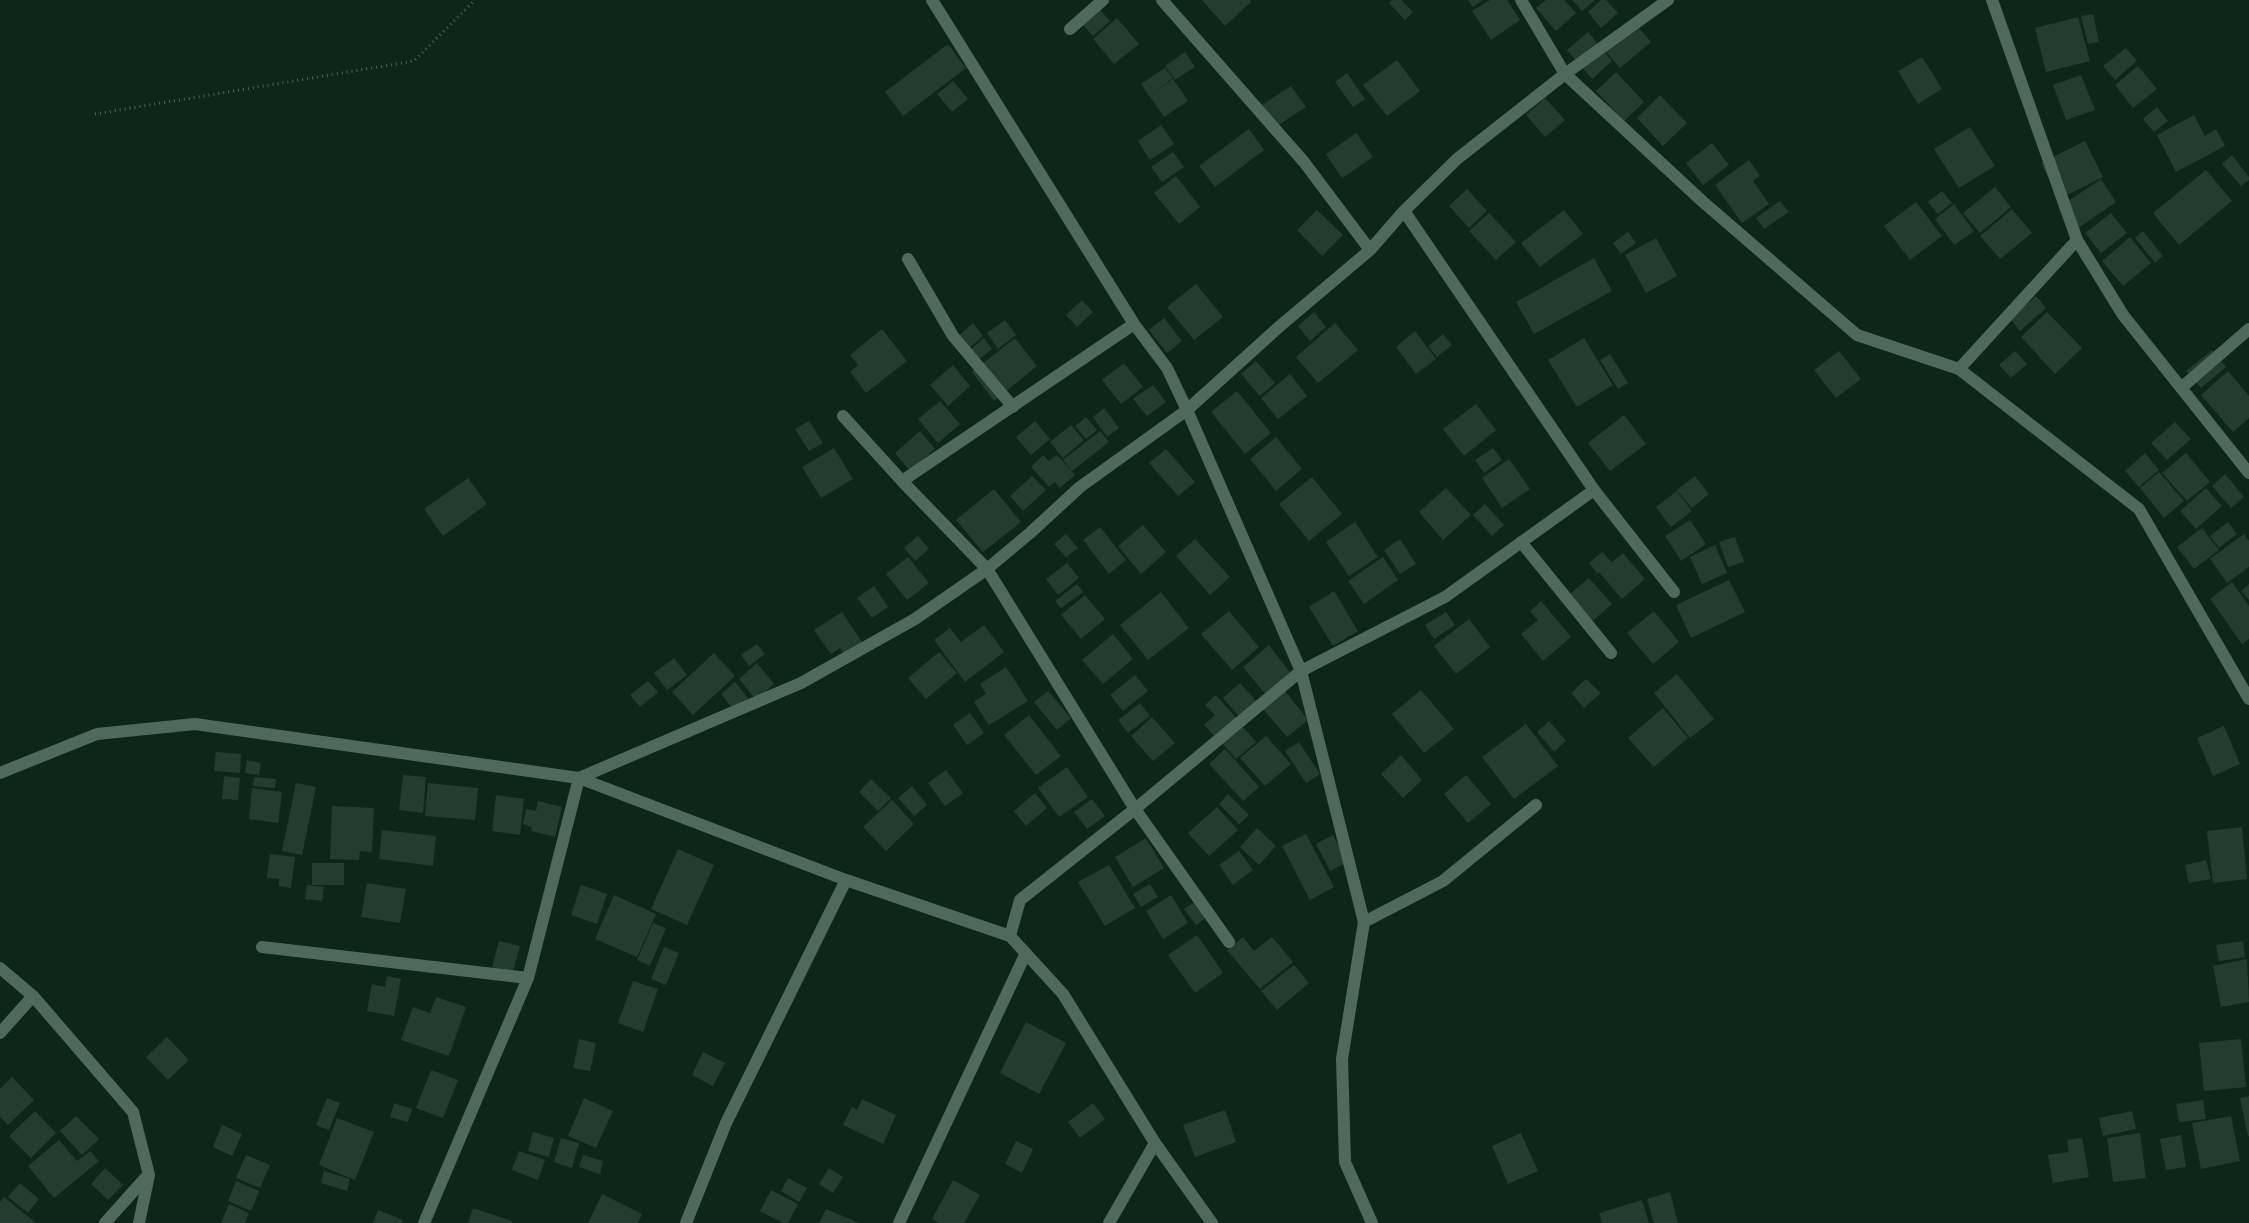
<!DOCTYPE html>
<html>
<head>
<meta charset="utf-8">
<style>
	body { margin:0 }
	canvas { display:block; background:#0c2618 }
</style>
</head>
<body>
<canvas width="2249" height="1223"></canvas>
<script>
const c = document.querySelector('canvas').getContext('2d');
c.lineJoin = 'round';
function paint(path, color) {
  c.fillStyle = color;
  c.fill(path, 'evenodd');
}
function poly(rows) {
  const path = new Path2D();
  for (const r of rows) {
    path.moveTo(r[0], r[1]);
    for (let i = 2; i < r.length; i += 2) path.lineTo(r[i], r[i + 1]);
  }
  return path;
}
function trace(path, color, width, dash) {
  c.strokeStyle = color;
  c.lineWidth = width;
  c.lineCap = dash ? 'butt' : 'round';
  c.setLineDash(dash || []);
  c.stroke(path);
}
paint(poly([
	[1202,0,1250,0,1251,2,1225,26],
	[1392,0,1401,0,1413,12,1405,20,1389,3],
	[1468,0,1483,0,1473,7],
	[1490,0,1507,0,1520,20,1491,40,1472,11],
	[1546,0,1564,0,1576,13,1556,31,1536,8],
	[1572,0,1595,0,1582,11],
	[1601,0,1606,0,1618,13,1601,28,1588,12],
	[1097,6,1110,21,1093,36,1079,21],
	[2093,14,2099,42,2088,44,2081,16],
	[2078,17,2090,61,2046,72,2035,28],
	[1117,18,1139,44,1114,64,1093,39],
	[1634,22,1651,42,1620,68,1603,48],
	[1588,32,1612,61,1592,79,1567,50],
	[948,44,966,68,903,116,885,92],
	[2126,48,2137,61,2115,80,2103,66],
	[1185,52,1195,67,1175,80,1165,66],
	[1922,57,1942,89,1918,104,1898,71],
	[1397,60,1420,91,1387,116,1363,85],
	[2138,66,2157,89,2133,108,2115,85],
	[1165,68,1173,78,1152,94,1173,79,1188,101,1164,117,1141,84],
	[1616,72,1644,102,1624,121,1596,91],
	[1347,73,1365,99,1353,107,1335,82],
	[2081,75,2095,110,2066,120,2053,85],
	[953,81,968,99,952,112,937,94],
	[1291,86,1306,107,1269,131,1254,110],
	[1660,95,1687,123,1663,146,1637,118],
	[1545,98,1565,120,1545,137,1526,115],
	[2157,107,2168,121,2154,132,2143,119],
	[2194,115,2205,136,2216,129,2225,146,2176,172,2157,135],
	[1161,125,1174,144,1150,160,1138,141],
	[1970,127,1995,166,1959,188,1934,149],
	[1249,129,1264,150,1215,187,1199,166],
	[1356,133,1373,157,1342,178,1326,154],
	[2085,141,2103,177,2059,199,2041,163],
	[1712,143,1729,165,1703,185,1686,163],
	[1173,152,1184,167,1162,182,1151,167],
	[2232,155,2249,177,2249,180,2241,186,2222,164],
	[1749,160,1760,176,1753,181,1769,204,1742,223,1715,185],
	[2206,170,2232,201,2179,245,2153,213],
	[1176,176,1200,207,1179,224,1154,193],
	[2101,179,2116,202,2074,231,2058,208],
	[1995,187,2011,207,1980,233,1963,213],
	[1467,189,1487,211,1469,228,1449,206],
	[1942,191,1952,203,1938,214,1928,202],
	[1780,201,1789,212,1764,229,1756,218],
	[1916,202,1942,236,1910,260,1884,226],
	[1954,204,1974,231,1954,245,1935,219],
	[2012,209,2032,233,2000,259,1980,236],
	[1317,210,1343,235,1322,256,1297,230],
	[1564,210,1583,234,1540,267,1521,243],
	[1489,213,1516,242,1496,260,1469,231],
	[2111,213,2127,233,2101,253,2085,233],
	[2143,231,2163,256,2155,263,2135,238],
	[1628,232,1636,243,1621,254,1613,243],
	[2130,237,2151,263,2123,286,2102,261],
	[1656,238,1677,276,1646,293,1625,255],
	[1594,258,1612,291,1534,334,1516,302],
	[1196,284,1223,317,1194,340,1167,307],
	[2036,296,2046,308,2020,331,2010,319],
	[1082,300,1093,312,1077,327,1066,315],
	[1314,312,1326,327,1310,341,1298,326],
	[2047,312,2082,348,2055,374,2021,337],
	[1164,318,1182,341,1167,353,1149,330],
	[1005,320,1016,335,998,349,987,333],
	[973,323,983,336,967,350,956,338],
	[1335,323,1358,350,1318,383,1296,357],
	[882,329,907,361,866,393,850,372,858,365,850,355],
	[1415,331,1436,359,1416,374,1396,347],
	[1443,334,1452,345,1437,357,1428,346],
	[984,338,992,349,972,365,964,355],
	[1015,338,1037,366,994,401,972,372],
	[1584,338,1613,385,1577,407,1548,360],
	[2212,350,2226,367,2201,388,2186,371],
	[1839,351,1861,379,1836,398,1814,370],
	[2015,351,2027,364,2011,378,1999,365],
	[1610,354,1628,383,1618,389,1600,360],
	[1256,361,1275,383,1260,396,1241,374],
	[1124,363,1143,387,1121,404,1102,380],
	[953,365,970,386,948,406,930,385],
	[2228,371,2249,396,2249,418,2233,432,2201,395],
	[1290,374,1307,396,1278,419,1261,398],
	[1153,385,1166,402,1147,416,1133,399],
	[1237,391,1271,433,1245,454,1211,412],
	[940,401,960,424,938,443,918,419],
	[1476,404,1496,430,1464,456,1443,429],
	[1104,408,1119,428,1107,437,1093,417],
	[1624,415,1646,444,1610,471,1588,443],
	[1086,417,1097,430,1086,439,1075,426],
	[809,421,823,443,809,451,795,429],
	[1035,421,1050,439,1031,455,1016,437],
	[2175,422,2191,439,2167,460,2151,443],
	[1071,425,1084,440,1063,458,1050,442],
	[920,431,935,449,910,471,895,453],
	[1100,431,1109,442,1072,471,1063,460],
	[1276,437,1302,469,1276,491,1250,459],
	[834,448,853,479,821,498,802,467],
	[1493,448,1502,460,1484,473,1475,460],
	[1166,449,1195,482,1178,496,1149,463],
	[2145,453,2159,470,2139,487,2125,471],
	[2186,453,2210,482,2187,501,2162,473],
	[1043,455,1049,461,1057,455,1075,475,1060,488,1055,482,1049,487,1031,467],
	[1509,459,1530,489,1502,508,1482,478],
	[2159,472,2184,501,2164,518,2140,488],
	[2225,474,2244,497,2231,508,2212,486],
	[1032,476,1046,490,1023,511,1010,496],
	[1695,476,1709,494,1692,508,1677,490],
	[1312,477,1342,514,1309,541,1279,504],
	[468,478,487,504,443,536,424,509],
	[1446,488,1471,515,1443,540,1419,512],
	[2206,488,2222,506,2196,529,2180,511],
	[994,489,1021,522,983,552,956,520],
	[1677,491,1692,511,1671,527,1656,507],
	[1485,504,1504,525,1492,536,1473,515],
	[1690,520,1706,544,1681,561,1665,536],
	[1355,522,1378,557,1349,576,1326,542],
	[2228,522,2237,534,2219,548,2210,536],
	[1143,525,1166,552,1141,574,1118,546],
	[1100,527,1126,560,1109,574,1083,540],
	[2202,528,2219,550,2194,569,2177,547],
	[1066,534,1078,548,1066,557,1054,544],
	[2244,534,2249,541,2249,567,2227,583,2210,559],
	[918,536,929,549,915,561,904,548],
	[1735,537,1744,562,1728,567,1719,542],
	[1195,539,1230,577,1210,595,1176,556],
	[1400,539,1416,564,1400,574,1384,550],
	[1715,545,1727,573,1702,584,1690,557],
	[1602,552,1612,562,1623,553,1645,579,1622,599,1599,572,1598,574,1589,563],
	[908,557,929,583,907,600,886,574],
	[1383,557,1398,580,1364,604,1348,581],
	[1067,563,1079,578,1058,595,1046,579],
	[1589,578,1612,604,1587,626,1564,599],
	[1729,580,1745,612,1691,638,1676,605],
	[2232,582,2249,606,2249,639,2242,644,2210,599],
	[1077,584,1083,592,1061,608,1055,601],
	[2249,584,2249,600,2241,591],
	[874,586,888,607,872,618,857,598],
	[1334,591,1358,631,1333,646,1309,607],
	[1161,592,1189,628,1148,660,1120,625],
	[1085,595,1105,619,1081,639,1061,615],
	[1541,601,1571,637,1543,661,1521,634,1538,620,1530,611],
	[1229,611,1259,647,1232,670,1201,634],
	[1654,611,1679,642,1653,664,1627,633],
	[842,612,862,642,844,654,840,648,831,654,814,630],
	[1446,612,1455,625,1434,639,1425,625],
	[1469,619,1490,647,1456,674,1434,646],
	[984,625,1004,652,965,682,934,640,950,628,961,642],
	[1113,634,1133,659,1103,684,1082,660],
	[757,644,765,654,749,666,741,655],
	[1269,645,1292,675,1266,695,1243,667],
	[939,652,957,673,926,699,908,678],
	[714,653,735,676,693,715,672,692],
	[674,658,687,675,667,690,654,673],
	[757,663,774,684,756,700,739,679],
	[1006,667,1028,701,989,725,974,702,986,694,980,684],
	[1677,674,1714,719,1690,738,1654,693],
	[1135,675,1148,691,1123,711,1110,695],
	[1586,679,1601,693,1584,708,1571,693],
	[648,681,658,692,640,707,630,695],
	[735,682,748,698,734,710,721,694],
	[1240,683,1258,703,1241,719,1223,698],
	[1421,690,1454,729,1424,753,1392,714],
	[1048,691,1071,718,1057,730,1034,702],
	[1285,691,1308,720,1287,737,1263,709],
	[1216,695,1238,720,1217,739,1204,725,1215,715,1205,705],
	[1140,703,1150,716,1128,733,1118,720],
	[1663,708,1688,738,1654,767,1628,738],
	[970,713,984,733,967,745,953,725],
	[1029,715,1061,756,1036,775,1004,735],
	[1152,717,1175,743,1153,761,1131,736],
	[1549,721,1566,741,1554,752,1537,732],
	[1526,724,1558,766,1514,799,1482,757],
	[1241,725,1256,742,1236,759,1222,743],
	[2224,726,2240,764,2213,776,2197,738],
	[1266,736,1291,764,1265,786,1240,758],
	[1299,742,1320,774,1306,783,1285,751],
	[1225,749,1259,787,1243,801,1209,764],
	[216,752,241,754,240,773,214,771],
	[1401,755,1422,780,1403,798,1381,774],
	[247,760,261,763,259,775,245,773],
	[1067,767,1088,797,1059,817,1038,788],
	[946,770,963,793,945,806,928,783],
	[403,775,426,777,423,813,399,810],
	[1466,775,1491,804,1468,823,1444,794],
	[224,776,240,778,238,800,222,799],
	[254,777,276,779,275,788,253,786],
	[871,779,891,798,878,811,859,792],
	[296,783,316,787,302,855,282,851],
	[428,783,478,788,475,820,425,816],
	[912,786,927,805,914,816,898,798],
	[252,788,282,792,278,823,249,819],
	[1035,793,1047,808,1026,826,1014,811],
	[1228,794,1249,815,1239,824,1219,804],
	[496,795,524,799,520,835,492,831],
	[1092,799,1105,816,1087,829,1074,812],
	[892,800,914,824,886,851,863,827],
	[538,801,562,807,555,837,531,831,532,827,523,824,526,809,536,811],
	[332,806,374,808,372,852,360,851,359,860,330,859],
	[1217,807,1238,830,1209,856,1188,833],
	[2242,827,2247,879,2213,883,2207,831],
	[1257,828,1276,846,1259,865,1240,847],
	[382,830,436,836,433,866,379,859],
	[1306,834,1334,887,1310,900,1282,846],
	[1333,835,1347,862,1330,871,1316,844],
	[1146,838,1164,868,1133,887,1115,857],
	[678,849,714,865,687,925,651,909],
	[1239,851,1253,870,1233,885,1219,865],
	[270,854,295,857,291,888,279,886,279,879,267,878],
	[2206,860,2211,879,2189,883,2185,865],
	[312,863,344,863,344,885,312,885],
	[1109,865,1135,908,1105,926,1078,882],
	[367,883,406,889,400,923,361,917],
	[1150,884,1158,897,1141,907,1133,894],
	[307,885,324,887,322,901,305,899],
	[581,885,607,894,597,924,571,915],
	[614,895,656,914,637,957,595,939],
	[1171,895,1188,923,1163,939,1146,911],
	[1196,901,1207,917,1196,925,1184,909],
	[653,923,666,928,650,966,637,960],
	[1197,935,1223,973,1195,993,1168,955],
	[1243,937,1254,951,1272,937,1293,962,1260,989,1227,950],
	[499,941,520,946,512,976,491,971],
	[2243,941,2245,957,2219,961,2216,945],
	[664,947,679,953,666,985,651,979],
	[2247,959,2249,1002,2221,1007,2213,966],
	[1294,965,1309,983,1277,1010,1261,991],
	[387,976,401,979,394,1016,367,1011,372,984,385,987],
	[633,981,658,989,643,1032,618,1023],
	[436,997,466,1007,449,1056,401,1040,413,1007,430,1013],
	[1026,1022,1066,1043,1039,1094,1000,1073],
	[167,1037,189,1060,168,1080,146,1057],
	[579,1039,596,1043,590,1071,573,1068],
	[2241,1039,2246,1087,2204,1091,2199,1043],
	[703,1052,725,1063,713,1086,692,1075],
	[431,1070,458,1080,443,1118,416,1108],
	[12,1077,34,1100,8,1125,0,1117,0,1089],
	[2249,1096,2249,1136,2248,1136,2240,1098],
	[327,1098,340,1103,329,1130,316,1125],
	[584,1098,613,1111,596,1148,568,1136],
	[862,1099,896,1115,883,1144,843,1125,852,1107,857,1110],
	[2203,1100,2206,1119,2179,1122,2176,1104],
	[394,1103,412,1109,408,1122,390,1117],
	[1093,1103,1105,1119,1080,1138,1068,1122],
	[1225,1110,1236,1142,1195,1157,1183,1125],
	[35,1111,56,1133,31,1158,9,1136],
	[2132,1111,2136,1129,2103,1136,2099,1118],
	[76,1116,99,1139,82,1155,60,1131],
	[2231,1116,2240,1161,2201,1169,2192,1123],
	[337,1118,374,1132,355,1180,319,1165],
	[222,1125,242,1134,232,1156,213,1147],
	[533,1132,554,1138,549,1157,528,1151],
	[1521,1133,1538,1171,1508,1184,1492,1146],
	[2140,1133,2146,1178,2113,1182,2107,1138],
	[2181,1135,2186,1167,2166,1170,2160,1139],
	[561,1138,579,1143,572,1168,554,1162],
	[2082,1138,2089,1177,2053,1183,2048,1155,2069,1152,2067,1140],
	[59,1140,77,1161,90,1151,99,1161,54,1198,28,1166],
	[1016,1141,1033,1149,1022,1173,1005,1164],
	[519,1151,545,1160,538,1180,512,1170],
	[246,1155,270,1165,260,1188,236,1178],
	[583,1155,603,1161,600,1174,579,1167],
	[105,1168,123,1185,108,1200,91,1184],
	[829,1168,843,1177,833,1193,819,1184],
	[324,1171,350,1179,347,1191,321,1183],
	[788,1178,807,1188,799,1202,781,1191],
	[953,1180,980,1195,964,1223,939,1223,932,1219],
	[236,1181,259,1191,251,1211,228,1201],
	[20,1183,39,1199,28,1213,8,1197],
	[771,1190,798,1204,788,1223,783,1223,760,1211],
	[1670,1192,1678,1223,1654,1223,1647,1199],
	[602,1194,642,1214,638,1223,588,1223],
	[4,1197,36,1223,0,1223,0,1202],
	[1642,1200,1649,1223,1602,1223,1599,1213],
	[229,1204,249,1213,245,1223,221,1223],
	[473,1208,512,1221,511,1223,468,1223],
	[826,1209,859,1223,819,1223],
	[378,1210,403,1220,401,1223,373,1223]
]), '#223c2d');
trace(poly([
	[95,114,414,61,475,0]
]), '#4d6457', 3, [1, 4]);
trace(poly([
	[932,0,1134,324],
	[1162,0,1304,162,1370,250],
	[1521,0,1565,74,1702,201,1857,335,1959,369,2139,509,2249,699],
	[1992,0,2077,240,2123,315,2249,473],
	[1070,29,1103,0],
	[908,259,953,336,1013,407],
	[1959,369,2077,240],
	[2181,388,2249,329],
	[843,416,902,481,987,569,1135,809,1229,942],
	[902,481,1134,324,1167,368,1187,410,1301,671,1364,922,1342,1059,1345,1162,1372,1223],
	[1594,490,1674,592],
	[1521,542,1611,653],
	[0,773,97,734,195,724,579,778,801,683,915,619,987,569,1030,533,1080,487,1187,410,1280,326,1370,250,1404,211,1457,159,1565,74,1668,0],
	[1364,922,1443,881,1536,805],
	[1010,936,1020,900,1135,809,1301,671,1445,597,1594,490,1404,211],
	[262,947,528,978],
	[0,968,33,996,133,1112,149,1175,139,1223],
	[0,1033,33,996],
	[105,1223,148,1175],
	[424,1223,528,978,579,778,846,880,1010,936,1063,994,1155,1143,1212,1223],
	[686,1223,726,1123,846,880],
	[899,1223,1025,955],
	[1109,1223,1155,1143]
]), '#4e6a59', 12);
</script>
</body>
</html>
